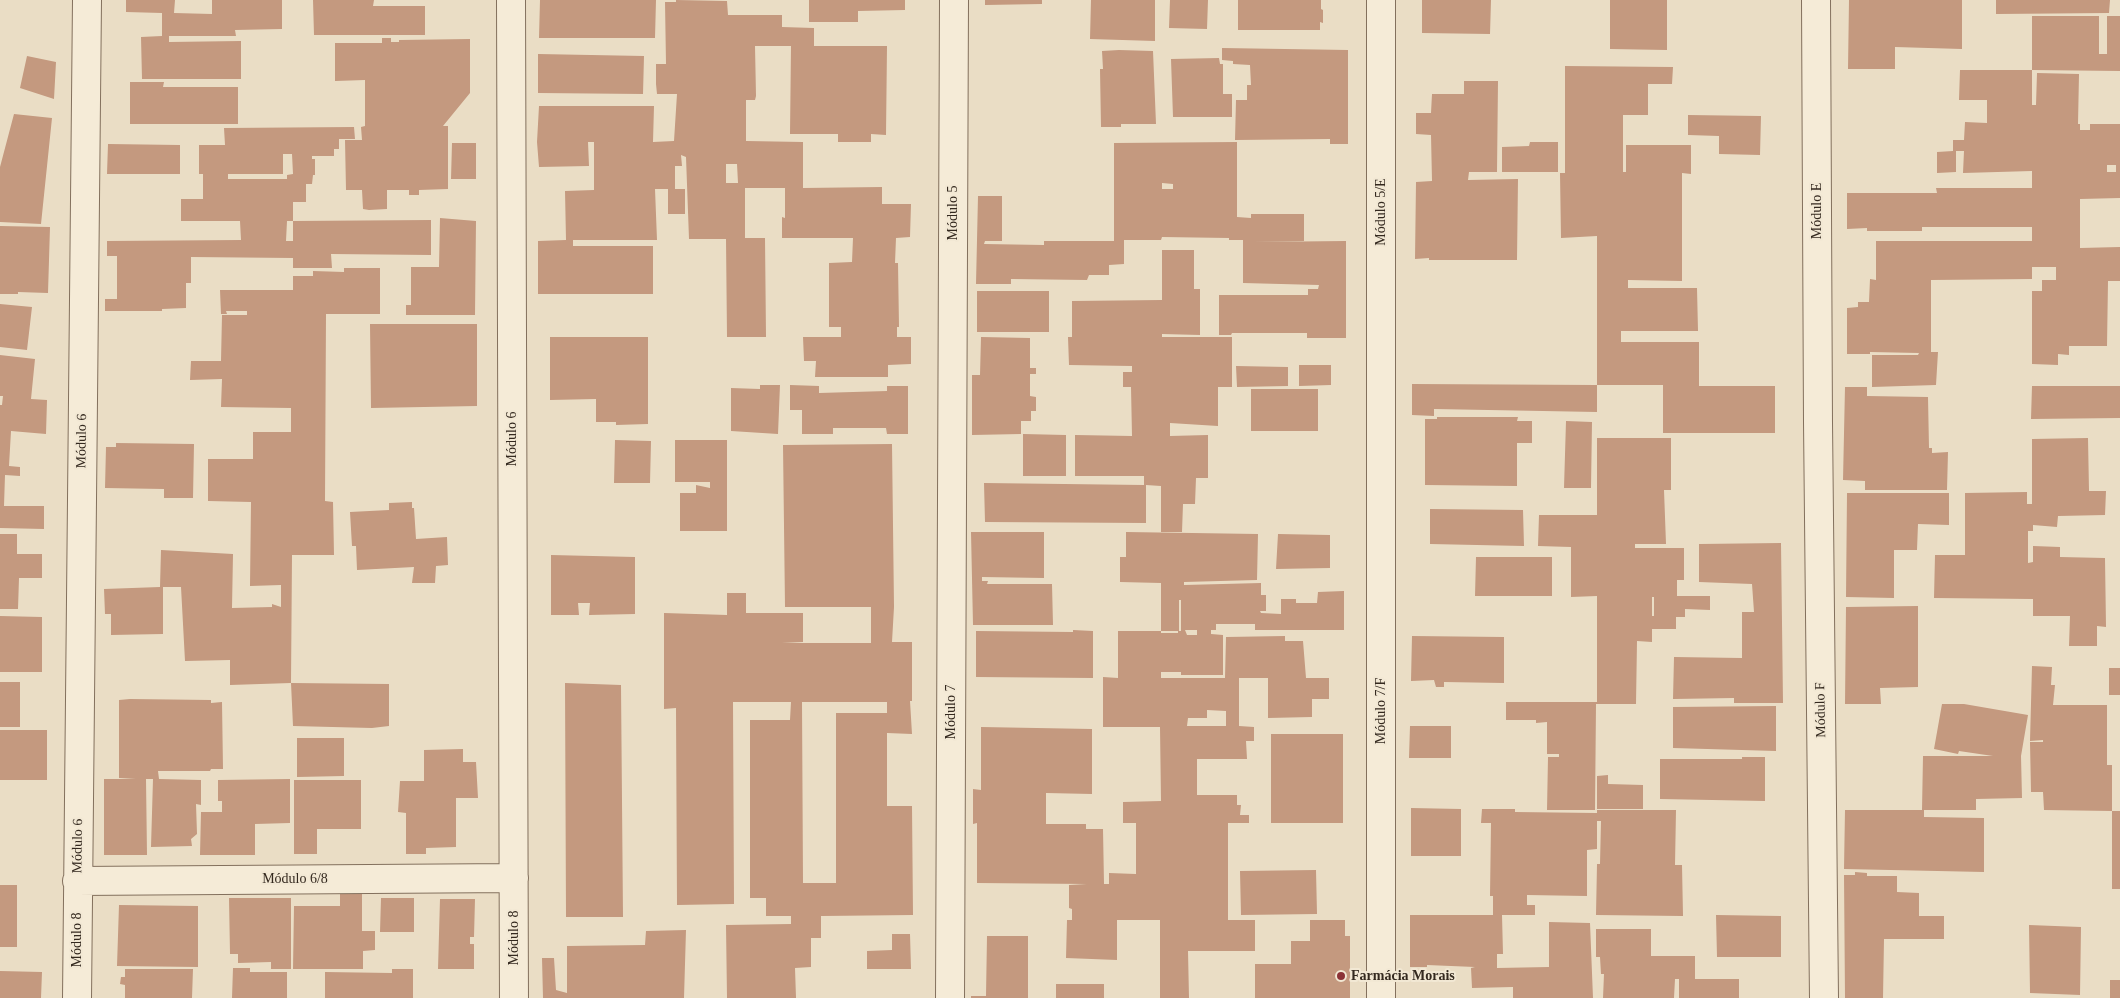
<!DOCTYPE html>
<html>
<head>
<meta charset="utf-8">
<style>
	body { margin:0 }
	canvas { display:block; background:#eaddc5 }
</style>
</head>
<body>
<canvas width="2120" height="998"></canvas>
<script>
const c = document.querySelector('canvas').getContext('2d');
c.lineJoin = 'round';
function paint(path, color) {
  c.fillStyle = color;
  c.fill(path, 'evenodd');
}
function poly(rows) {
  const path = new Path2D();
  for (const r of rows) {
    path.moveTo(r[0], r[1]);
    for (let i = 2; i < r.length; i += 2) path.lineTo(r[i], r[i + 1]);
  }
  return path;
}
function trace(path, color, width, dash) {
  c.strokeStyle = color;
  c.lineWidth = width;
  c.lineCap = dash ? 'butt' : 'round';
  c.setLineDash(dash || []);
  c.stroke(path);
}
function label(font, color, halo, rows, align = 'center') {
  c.font = font + ' "Times New Roman",serif';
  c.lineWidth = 4;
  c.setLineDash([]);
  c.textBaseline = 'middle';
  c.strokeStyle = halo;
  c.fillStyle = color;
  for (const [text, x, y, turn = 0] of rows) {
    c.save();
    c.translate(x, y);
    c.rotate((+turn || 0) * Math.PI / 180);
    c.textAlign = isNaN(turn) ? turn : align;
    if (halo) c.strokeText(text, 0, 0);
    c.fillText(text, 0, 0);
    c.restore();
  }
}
paint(poly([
	[126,0,175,0,174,13,212,14,212,0,282,0,282,29,235,30,236,36,169,36,169,42,241,41,241,79,142,79,141,37,162,36,162,13,126,12],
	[313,0,374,0,373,6,425,6,425,35,314,35],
	[540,0,656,0,655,38,539,38],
	[676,0,727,1,728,15,782,15,782,27,814,28,814,46,887,46,886,135,871,134,871,142,838,142,838,134,790,134,791,46,755,46,756,96,755,100,746,100,746,141,803,142,803,188,882,187,882,204,911,204,910,237,896,238,895,263,898,263,899,327,897,327,897,337,911,337,911,364,888,365,888,377,815,377,816,361,804,361,803,337,841,337,841,327,829,327,829,263,852,262,853,238,782,238,782,217,785,218,785,188,745,188,745,238,765,238,766,337,727,337,726,239,689,239,686,157,681,155,682,166,675,166,675,189,685,189,685,214,668,214,668,189,655,189,657,240,573,240,573,246,653,246,653,294,538,294,538,241,566,240,565,191,594,190,594,142,588,142,589,166,539,167,537,142,539,106,654,106,653,142,674,141,677,94,657,94,656,84,656,64,666,64,665,2,676,2],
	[726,164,737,164,738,183,726,183],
	[809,0,905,0,905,10,858,11,858,22,809,22],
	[985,0,1042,0,1042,4,985,5],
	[1091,0,1155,0,1155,41,1090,39],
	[1170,0,1208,0,1207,29,1169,28],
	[1238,0,1321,0,1321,9,1323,10,1323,23,1320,22,1320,30,1238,30],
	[1422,0,1491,0,1490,34,1422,33],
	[1610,0,1667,0,1667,50,1610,49],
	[1849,0,1962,0,1962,49,1895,47,1895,69,1848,69],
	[1996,0,2110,0,2109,13,1996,14],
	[2032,16,2099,16,2099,54,2107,54,2107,16,2120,16,2120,71,2032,70,2032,105,2036,105,2037,73,2079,74,2078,124,2080,124,2080,130,2090,130,2090,124,2120,124,2120,198,2080,199,2080,248,2120,247,2120,281,2108,281,2107,346,2069,346,2069,355,2058,354,2058,365,2032,364,2032,291,2042,291,2042,280,2056,280,2056,267,2032,267,2032,279,1931,280,1931,352,1938,352,1936,385,1872,387,1872,355,1918,355,1919,353,1870,352,1870,354,1847,354,1847,308,1858,307,1858,302,1869,302,1870,279,1876,280,1876,241,2032,241,2032,227,1922,227,1922,231,1867,231,1867,228,1847,229,1847,193,1937,193,1936,188,2032,188,2032,171,1963,173,1964,151,1956,151,1956,172,1937,173,1937,152,1953,151,1953,140,1964,140,1965,122,1987,123,1987,100,1959,100,1960,70,2032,70],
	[2107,165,2116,165,2116,172,2107,172],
	[382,38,391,38,391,42,399,42,399,40,470,39,470,93,443,126,448,126,448,189,419,190,419,195,409,195,409,190,387,190,387,209,369,210,363,209,362,190,346,190,345,140,362,140,361,127,365,126,365,80,335,81,335,43,382,43],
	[1222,48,1348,50,1348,144,1330,144,1330,139,1235,140,1236,100,1247,100,1247,85,1251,85,1250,65,1233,64,1233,61,1222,60],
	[1119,50,1153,51,1156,124,1121,124,1121,127,1101,127,1100,69,1103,69,1102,51],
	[538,54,644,56,643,94,538,93],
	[27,56,56,62,54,99,20,88],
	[1219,58,1220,64,1223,64,1223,94,1232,94,1232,117,1173,117,1171,59],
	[1565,66,1673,67,1672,84,1648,84,1648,115,1623,115,1623,172,1626,172,1626,145,1691,145,1691,174,1682,173,1682,281,1628,280,1628,288,1697,288,1698,331,1621,331,1621,342,1699,342,1699,386,1775,386,1775,433,1663,433,1663,385,1597,385,1597,236,1561,238,1560,173,1565,173],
	[1464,81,1498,81,1497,172,1469,172,1468,180,1518,179,1517,260,1429,260,1429,258,1415,259,1416,182,1432,181,1431,135,1416,134,1416,113,1431,113,1432,94,1464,94],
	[130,82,164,82,163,87,238,87,238,124,130,124],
	[14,114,52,118,41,224,0,222,0,167],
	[1688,115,1761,116,1760,155,1719,154,1719,136,1688,135],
	[354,127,355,139,339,139,339,149,334,149,334,156,312,156,312,159,315,159,315,175,313,175,312,184,306,184,306,202,293,202,293,221,287,221,286,241,293,241,293,221,431,220,431,255,331,254,332,268,293,268,293,258,191,257,191,283,186,283,186,308,162,309,162,311,105,311,105,299,117,299,117,256,107,256,107,241,241,240,240,221,181,221,181,199,203,199,203,174,199,174,199,145,225,145,224,128],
	[283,154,292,154,293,174,287,175,287,179,228,179,228,174,283,174],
	[1237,142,1237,217,1251,218,1251,214,1304,214,1304,241,1253,242,1346,241,1346,338,1307,338,1307,333,1232,333,1231,335,1219,335,1219,295,1308,295,1308,289,1318,289,1319,285,1243,283,1243,240,1229,240,1229,238,1162,237,1161,240,1124,240,1124,264,1109,265,1109,275,1089,275,1087,280,1011,279,1011,284,976,284,978,196,1002,196,1002,241,985,241,984,244,1044,245,1044,241,1114,241,1114,143],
	[1162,183,1173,184,1173,189,1162,189],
	[1530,142,1558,142,1558,172,1502,172,1502,147,1529,146],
	[452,143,476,143,476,179,451,179],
	[108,144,180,145,180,174,107,174],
	[440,218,476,221,475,315,406,315,406,305,411,305,411,267,439,267],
	[0,226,50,227,48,293,18,292,18,294,0,294],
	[1162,250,1194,250,1194,289,1200,289,1200,335,1162,334,1162,337,1232,337,1232,387,1218,387,1218,426,1170,423,1170,436,1208,435,1208,478,1196,478,1195,504,1183,504,1182,532,1161,532,1161,486,1146,485,1146,523,985,522,984,483,1144,485,1144,476,1075,476,1075,435,1132,436,1131,387,1123,387,1123,372,1132,372,1132,366,1069,365,1068,337,1072,337,1072,301,1162,300],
	[344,268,380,268,380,314,326,314,325,501,333,502,334,555,292,555,291,683,230,685,230,660,185,661,181,587,163,587,163,634,111,635,111,614,105,614,104,589,160,587,161,550,233,554,232,608,272,607,272,604,281,607,281,585,250,586,251,502,208,501,208,459,253,459,253,432,291,432,291,408,221,407,222,379,190,380,191,361,221,361,222,315,247,315,247,311,226,311,227,314,221,314,220,290,293,290,293,276,313,276,313,271,344,272],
	[977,291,1049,291,1049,332,977,332],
	[0,304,32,307,27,350,0,347],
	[370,324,477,324,477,406,371,408],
	[550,337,648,337,648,424,616,425,616,422,596,422,596,399,550,400],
	[981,337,1030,338,1030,368,1036,368,1036,374,1030,374,1030,396,1036,397,1036,411,1031,411,1031,421,1021,421,1021,434,972,435,972,375,980,375],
	[0,355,35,359,31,399,47,400,46,434,11,431,9,466,20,467,20,476,5,475,4,506,44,506,44,529,0,528,0,405,2,405,3,396,0,396],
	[1299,365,1331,365,1331,385,1299,386],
	[1236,366,1288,367,1288,386,1237,387],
	[1412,384,1597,385,1597,412,1434,409,1434,416,1412,415],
	[760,385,780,385,778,434,731,431,731,388,760,389],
	[790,385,819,386,819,393,887,391,887,386,908,386,908,434,887,434,886,428,833,428,833,434,802,434,802,410,790,410],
	[2032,386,2120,386,2120,418,2031,419],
	[1845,387,1867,387,1867,396,1928,397,1929,448,1932,448,1932,453,1948,452,1947,490,1865,490,1865,481,1843,480],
	[1251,389,1318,389,1318,431,1251,431],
	[1437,417,1518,417,1517,421,1532,421,1532,443,1517,443,1517,486,1425,485,1425,419,1437,419],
	[1566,421,1592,422,1591,488,1564,488],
	[1023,434,1066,435,1066,476,1023,476],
	[1597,438,1671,438,1671,490,1664,490,1666,544,1635,544,1635,548,1684,548,1684,580,1677,580,1677,596,1710,596,1710,610,1685,609,1685,617,1676,617,1676,629,1652,629,1652,642,1637,641,1636,704,1596,704,1595,810,1547,810,1548,757,1559,757,1559,754,1547,754,1547,722,1536,723,1536,720,1506,720,1506,702,1597,702,1597,596,1571,597,1571,547,1538,546,1539,515,1597,515],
	[1652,597,1654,597,1654,616,1652,616],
	[2088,438,2089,491,2106,491,2105,515,2058,516,2057,527,2033,525,2033,531,2028,531,2028,563,2033,562,2033,546,2060,547,2060,557,2105,558,2106,627,2097,626,2097,646,2069,646,2070,616,2033,616,2033,599,1934,598,1935,555,1965,555,1965,493,2027,492,2027,504,2032,504,2032,439],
	[615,440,651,441,650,483,614,483],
	[675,440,727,440,727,531,680,531,680,493,696,493,696,485,710,488,710,482,675,482],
	[116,443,194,444,193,498,164,498,164,489,105,488,106,447,116,447],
	[892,444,894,607,892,642,912,642,912,701,910,701,912,734,887,733,887,806,912,806,913,915,821,916,821,938,811,938,811,967,795,968,796,998,727,998,726,925,791,924,791,916,766,916,766,898,750,898,750,720,790,720,791,702,733,702,734,904,677,905,676,708,664,709,664,613,727,615,727,593,746,593,746,613,803,613,803,642,782,643,871,643,871,607,785,607,783,445],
	[802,702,887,702,887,713,836,713,836,883,803,883],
	[1847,493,1949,493,1949,525,1918,524,1917,550,1894,550,1894,598,1846,597],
	[412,502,412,508,414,508,416,539,447,537,448,565,436,566,435,583,412,583,414,567,357,570,356,546,352,546,350,512,389,510,389,503],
	[1430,509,1523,510,1524,546,1430,544],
	[971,532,1044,532,1044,578,982,577,982,581,988,581,987,584,1052,584,1053,625,973,625],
	[1126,532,1258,534,1257,580,1184,582,1184,585,1261,583,1261,595,1266,595,1266,611,1260,611,1261,613,1281,614,1281,599,1296,599,1296,603,1317,603,1318,592,1344,591,1344,630,1255,630,1255,624,1216,624,1216,630,1211,630,1211,634,1223,635,1223,675,1181,675,1181,672,1161,672,1161,678,1225,678,1226,637,1285,636,1285,641,1303,641,1306,678,1329,678,1329,699,1312,699,1312,717,1268,718,1268,678,1239,678,1239,726,1254,727,1254,741,1246,741,1247,759,1197,759,1197,795,1237,795,1237,805,1241,805,1240,815,1249,815,1249,823,1228,823,1228,920,1255,920,1255,951,1188,951,1189,998,1160,998,1160,920,1117,920,1117,960,1066,958,1067,920,1072,920,1072,909,1069,908,1069,885,1087,884,977,883,977,823,973,824,973,789,981,790,981,727,1092,729,1092,794,1046,793,1046,824,1086,824,1086,829,1103,829,1104,884,1109,884,1109,873,1136,874,1136,823,1123,823,1123,802,1161,801,1160,727,1103,727,1103,677,1118,678,1118,631,1161,631,1161,583,1120,582,1120,557,1126,557],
	[1179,600,1181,600,1181,631,1179,631],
	[1185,630,1197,630,1197,635,1187,635],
	[1161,631,1178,631,1178,633,1161,633],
	[1207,710,1226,711,1226,726,1187,726,1188,718,1207,718],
	[0,534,17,534,17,554,42,554,42,578,19,578,18,609,0,609],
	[1278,534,1330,535,1330,568,1276,569],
	[1781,543,1783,703,1734,703,1734,698,1673,699,1674,657,1742,658,1742,612,1754,612,1752,584,1699,582,1699,544],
	[551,555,635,557,635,614,589,615,590,603,578,603,579,615,551,615],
	[1476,557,1552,557,1552,596,1475,596],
	[1918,606,1918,687,1880,688,1881,704,1845,704,1846,607],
	[0,616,42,617,42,672,0,672],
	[1073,630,1093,631,1093,678,976,677,976,631,1073,632],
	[1412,636,1504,637,1504,683,1444,682,1444,687,1436,687,1434,680,1411,681],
	[2032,666,2052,667,2051,685,2055,685,2053,705,2107,705,2107,765,2112,765,2112,811,2044,810,2043,792,2031,792,2030,742,2043,742,2043,740,2030,741],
	[2109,668,2120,668,2120,695,2109,695],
	[0,682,20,682,20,727,0,727],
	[291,683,389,684,389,726,372,728,293,726],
	[565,683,621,685,623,917,566,917],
	[130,699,211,700,211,703,222,702,223,769,211,769,210,771,158,771,159,779,201,780,201,805,196,804,197,834,191,839,192,846,151,847,153,779,146,779,147,855,104,855,104,779,136,779,119,778,119,700],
	[1942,704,1964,704,2028,715,2021,756,2022,798,1976,799,1976,810,1922,810,1923,756,1993,756,1959,751,1958,754,1934,749],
	[1776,706,1776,751,1673,748,1673,707],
	[1410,726,1451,726,1451,758,1409,758],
	[0,730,47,730,47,780,0,780],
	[1271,734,1343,734,1343,823,1271,823],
	[297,738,344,738,344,776,297,777],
	[463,749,463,762,476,762,478,798,456,798,456,847,426,848,426,854,406,854,406,813,398,812,400,781,424,781,424,750],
	[1742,757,1765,757,1765,801,1660,799,1660,759,1742,759],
	[1608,775,1608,784,1643,785,1643,809,1597,809,1597,776],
	[290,779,290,823,255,824,255,855,200,855,201,812,222,812,222,801,218,801,218,780],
	[294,780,361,780,361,829,317,829,317,854,294,854],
	[1411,808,1461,809,1461,856,1411,856],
	[1482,809,1515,809,1515,812,1597,813,1597,810,1676,810,1675,865,1682,865,1683,916,1596,915,1597,864,1600,864,1601,821,1597,821,1597,849,1587,850,1587,896,1527,895,1527,905,1535,905,1535,915,1502,915,1503,954,1497,954,1497,968,1549,967,1549,922,1590,923,1593,998,1513,998,1513,987,1472,988,1471,968,1475,967,1427,965,1427,967,1410,967,1410,915,1493,915,1493,896,1490,896,1491,823,1481,823],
	[1845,810,1924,810,1924,817,1984,818,1984,872,1844,869],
	[2112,811,2120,811,2120,889,2112,889],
	[1316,870,1317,914,1241,915,1240,871],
	[1855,872,1867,873,1867,876,1897,876,1897,892,1919,893,1919,916,1944,916,1944,939,1884,939,1883,998,1845,998,1844,875,1855,875],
	[0,885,17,885,17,947,0,947],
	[340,894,362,894,362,931,375,931,375,950,363,951,363,969,293,969,294,906,340,906],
	[229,898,291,898,291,969,271,969,271,962,238,963,238,954,230,954],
	[381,898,414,898,414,932,380,932],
	[440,899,475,899,474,937,470,937,470,944,474,944,474,969,438,969],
	[119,905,198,906,198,967,117,966],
	[1716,915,1781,916,1781,957,1717,957],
	[1310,920,1345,920,1345,936,1350,936,1350,998,1255,998,1255,964,1291,964,1291,941,1310,941],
	[2029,925,2081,927,2080,995,2030,993],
	[1596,929,1651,929,1651,956,1695,956,1695,979,1739,979,1739,998,1679,998,1679,979,1675,979,1674,998,1603,998,1604,974,1601,974,1600,957,1596,957],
	[686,930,684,998,543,998,542,958,554,958,556,990,567,993,567,946,645,945,646,931],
	[892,934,910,934,911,969,867,969,867,951,892,950],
	[987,936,1028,936,1028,998,971,998,971,996,986,996],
	[233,968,250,968,250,972,287,972,287,998,232,998],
	[125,969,193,969,192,998,125,998,125,985,120,984,121,977,125,977],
	[392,969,413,969,413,998,325,998,325,972,392,973],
	[0,971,42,972,41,998,0,998],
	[2110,980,2120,980,2120,998,2110,998],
	[1056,984,1104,984,1104,998,1056,998]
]), '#c4997f');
const minor = poly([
	[511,0,514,998],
	[1381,0,1381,998],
	[1816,0,1818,422,1824,998],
	[77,881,514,878],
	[77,998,87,0],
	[950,998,954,0]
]);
trace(minor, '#83705d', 30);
trace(minor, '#f5ebd7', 28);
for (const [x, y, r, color] of [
	[1341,976,5,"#8c3337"]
]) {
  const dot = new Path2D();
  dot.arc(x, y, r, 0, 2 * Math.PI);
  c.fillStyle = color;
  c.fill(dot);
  trace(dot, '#f2e8d4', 2);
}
label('14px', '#34291f', '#f2e8d4', [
	["Módulo E",1817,211,-90],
	["Módulo 5/E",1381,212,-90],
	["Módulo 5",953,213,-90],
	["Módulo 6",512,439,-90],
	["Módulo 6",82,441,-89],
	["Módulo F",1821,710,-91],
	["Módulo 7/F",1381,711,-90],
	["Módulo 7",951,712,-90],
	["Módulo 6",78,846,-89],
	["Módulo 6/8",295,879],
	["Módulo 8",514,938,-90],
	["Módulo 8",77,940,-90]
]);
label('bold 14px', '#34291f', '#f2e8d4', [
	["Farmácia Morais",1351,976]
], 'left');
</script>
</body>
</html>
